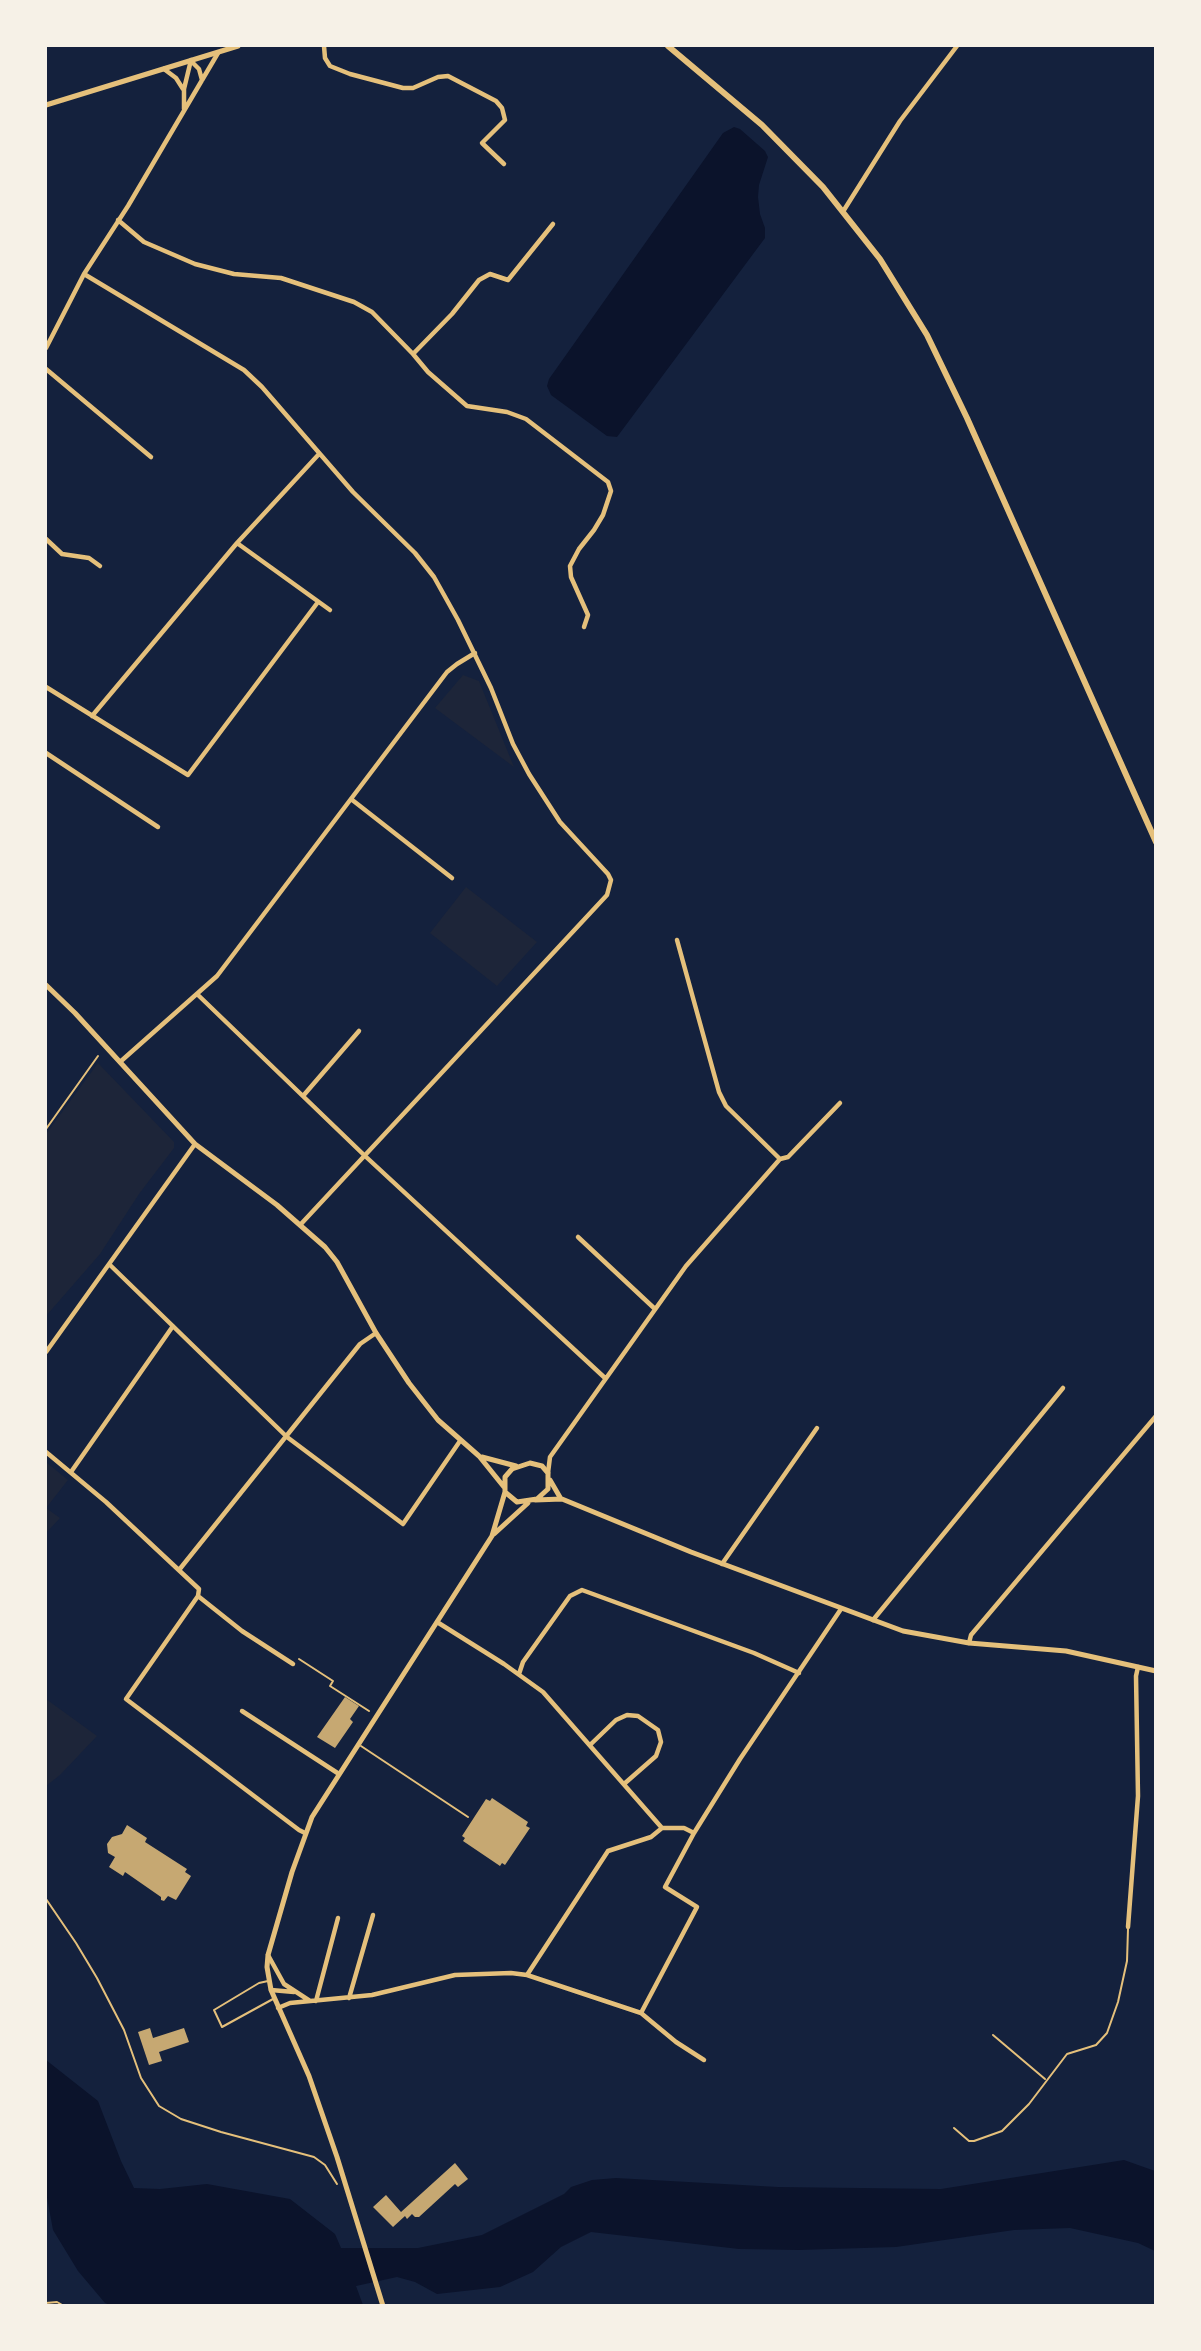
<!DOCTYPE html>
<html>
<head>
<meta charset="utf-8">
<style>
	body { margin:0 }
	#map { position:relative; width:1201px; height:2351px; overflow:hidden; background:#14213d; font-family:"Golos Text",sans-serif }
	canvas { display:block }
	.frame { position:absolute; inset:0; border:47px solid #f6f1e7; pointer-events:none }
</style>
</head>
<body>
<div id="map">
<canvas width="1201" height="2351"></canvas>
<div class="frame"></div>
</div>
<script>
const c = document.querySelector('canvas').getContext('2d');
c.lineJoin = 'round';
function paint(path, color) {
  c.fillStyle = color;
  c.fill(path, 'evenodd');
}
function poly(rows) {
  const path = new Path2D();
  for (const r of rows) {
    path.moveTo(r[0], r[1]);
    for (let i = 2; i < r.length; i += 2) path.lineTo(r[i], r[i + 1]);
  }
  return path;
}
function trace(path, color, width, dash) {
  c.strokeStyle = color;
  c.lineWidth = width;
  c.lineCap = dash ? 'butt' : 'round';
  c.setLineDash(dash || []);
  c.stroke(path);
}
paint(poly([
	[463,675,479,681,514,767,435,708],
	[466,887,537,942,497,986,430,933],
	[98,1063,174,1142,174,1148,139,1194,100,1254,46,1316,46,1134],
	[46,1462,68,1480,46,1508,60,1518,46,1533],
	[46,1699,97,1736,60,1775,46,1786]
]), '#1d2539');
paint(poly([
	[734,127,740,129,765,151,768,157,759,185,758,197,760,214,765,228,765,238,620,433,617,437,607,436,551,395,547,386,549,379,723,133],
	[46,2060,98,2101,121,2161,134,2188,160,2189,207,2184,290,2199,335,2234,341,2248,418,2248,482,2235,564,2194,571,2187,592,2180,616,2178,778,2187,941,2189,1124,2160,1155,2171,1155,2251,1138,2243,1070,2228,1014,2230,896,2247,799,2250,739,2249,591,2232,561,2247,533,2272,500,2287,437,2294,415,2282,397,2277,356,2286,363,2305,110,2305,105,2303,78,2271,53,2230,46,2192]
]), '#0b132b');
paint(poly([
	[345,1697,359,1706,350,1719,353,1722,335,1748,317,1737],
	[492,1798,528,1822,526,1826,530,1828,505,1865,502,1863,500,1866,463,1841,465,1838,462,1836,486,1799,490,1801],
	[127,1825,147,1838,145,1842,187,1869,185,1872,191,1876,176,1900,168,1896,164,1901,161,1900,161,1897,125,1872,123,1876,109,1867,115,1857,108,1853,107,1844,112,1837,122,1834],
	[150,2028,153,2038,184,2028,189,2042,159,2052,162,2061,149,2065,138,2032],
	[455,2163,468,2179,458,2187,455,2184,419,2217,415,2217,412,2214,407,2219,405,2216,393,2227,373,2207,386,2195,401,2212]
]), '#c6a872');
trace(poly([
	[46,1129,98,1056],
	[299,1659,333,1681,330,1686,369,1711],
	[46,1899,76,1943,97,1978,124,2030,141,2078,159,2106,181,2119,221,2132,314,2157,325,2165,337,2184],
	[46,2303,57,2302,64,2306]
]), '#e5c07b', 2);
trace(poly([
	[361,1746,468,1817],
	[268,1981,259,1983,214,2010,222,2027,273,1999],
	[993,2035,1045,2079],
	[954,2128,969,2141,974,2141,1002,2131,1029,2104,1067,2054,1096,2045,1107,2033,1118,2002,1127,1961,1128,1929]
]), '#e5c07b', 2);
trace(poly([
	[324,46,325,58,330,66,350,74,403,88,413,88,438,77,448,76,496,101,502,108,505,120,482,143,504,164],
	[191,61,199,69,202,80],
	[164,69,176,78,183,89],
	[184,109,184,89,191,60],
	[844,210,900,121,957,46],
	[118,220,144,242,195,264,234,274,281,278,354,302,372,312,413,354,428,372,467,406,507,412,526,419,608,482,611,491,603,515,594,530,579,549,570,566,571,577,588,615,584,627],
	[84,274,244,370,262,387,353,492,415,553,434,577,458,620,491,688,513,744,529,774,560,822,608,874,611,880,607,895,301,1224],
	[46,348,84,274,128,206,218,53],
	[413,354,452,314,479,280,490,274,508,280,553,224],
	[46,369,151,457],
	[46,539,62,554,89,558,100,566],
	[237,543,330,610],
	[46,687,188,775,318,602],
	[92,716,237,543,319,454],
	[46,753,158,827],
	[351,799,452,878],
	[677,940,719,1092,726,1106,780,1159],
	[197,994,364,1155,605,1378],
	[120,1062,217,976,447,672,457,664,475,653],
	[303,1096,359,1031],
	[578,1237,655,1309],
	[109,1264,287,1437,403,1524,460,1441],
	[46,1352,195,1144],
	[46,1452,106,1502,199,1589,198,1596,126,1699,299,1830,305,1833],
	[71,1472,173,1326],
	[548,1473,550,1457,686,1266,780,1159,788,1157,840,1103],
	[722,1564,817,1428],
	[179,1570,360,1344,376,1333],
	[198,1596,242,1631,293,1664],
	[873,1620,1063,1388],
	[437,1622,504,1664,543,1692,662,1828],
	[969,1643,971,1635,1156,1416],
	[519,1674,523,1662,570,1596,582,1590,754,1653,799,1673],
	[242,1711,339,1774],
	[590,1745,616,1720,627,1715,638,1716,658,1730,661,1742,656,1756,624,1784],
	[1128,1927,1138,1796,1136,1676,1138,1667],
	[268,1955,284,1984,310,2001],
	[527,1975,608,1851,651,1837,662,1828,684,1828,694,1833,740,1759,841,1609],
	[271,1990,294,1992],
	[349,1998,373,1915],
	[316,2001,338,1918],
	[278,2008,290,2003,372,1995,455,1975,511,1973,527,1975,641,2013,676,2042,704,2060],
	[641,2013,697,1907,665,1887,694,1833]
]), '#e5c07b', 4.5);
trace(poly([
	[46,105,238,46],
	[46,985,75,1013,195,1144,277,1205,325,1247,337,1262,376,1333,409,1383,438,1420,479,1456,504,1487],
	[482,1457,516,1466],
	[530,1463,542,1466,548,1473,548,1489,537,1499,517,1502,505,1492,505,1477,512,1469,530,1463],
	[550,1480,561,1499],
	[535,1500,562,1499,691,1552,903,1631,969,1643,1066,1651,1156,1671],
	[494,1534,528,1503],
	[383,2306,337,2157,309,2076,271,1990,267,1967,268,1955,292,1872,312,1817,492,1536,505,1492]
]), '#e5c07b', 5);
trace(poly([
	[668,46,762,125,823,187,880,259,927,335,967,418,1156,842]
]), '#e5c07b', 6);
</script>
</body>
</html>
